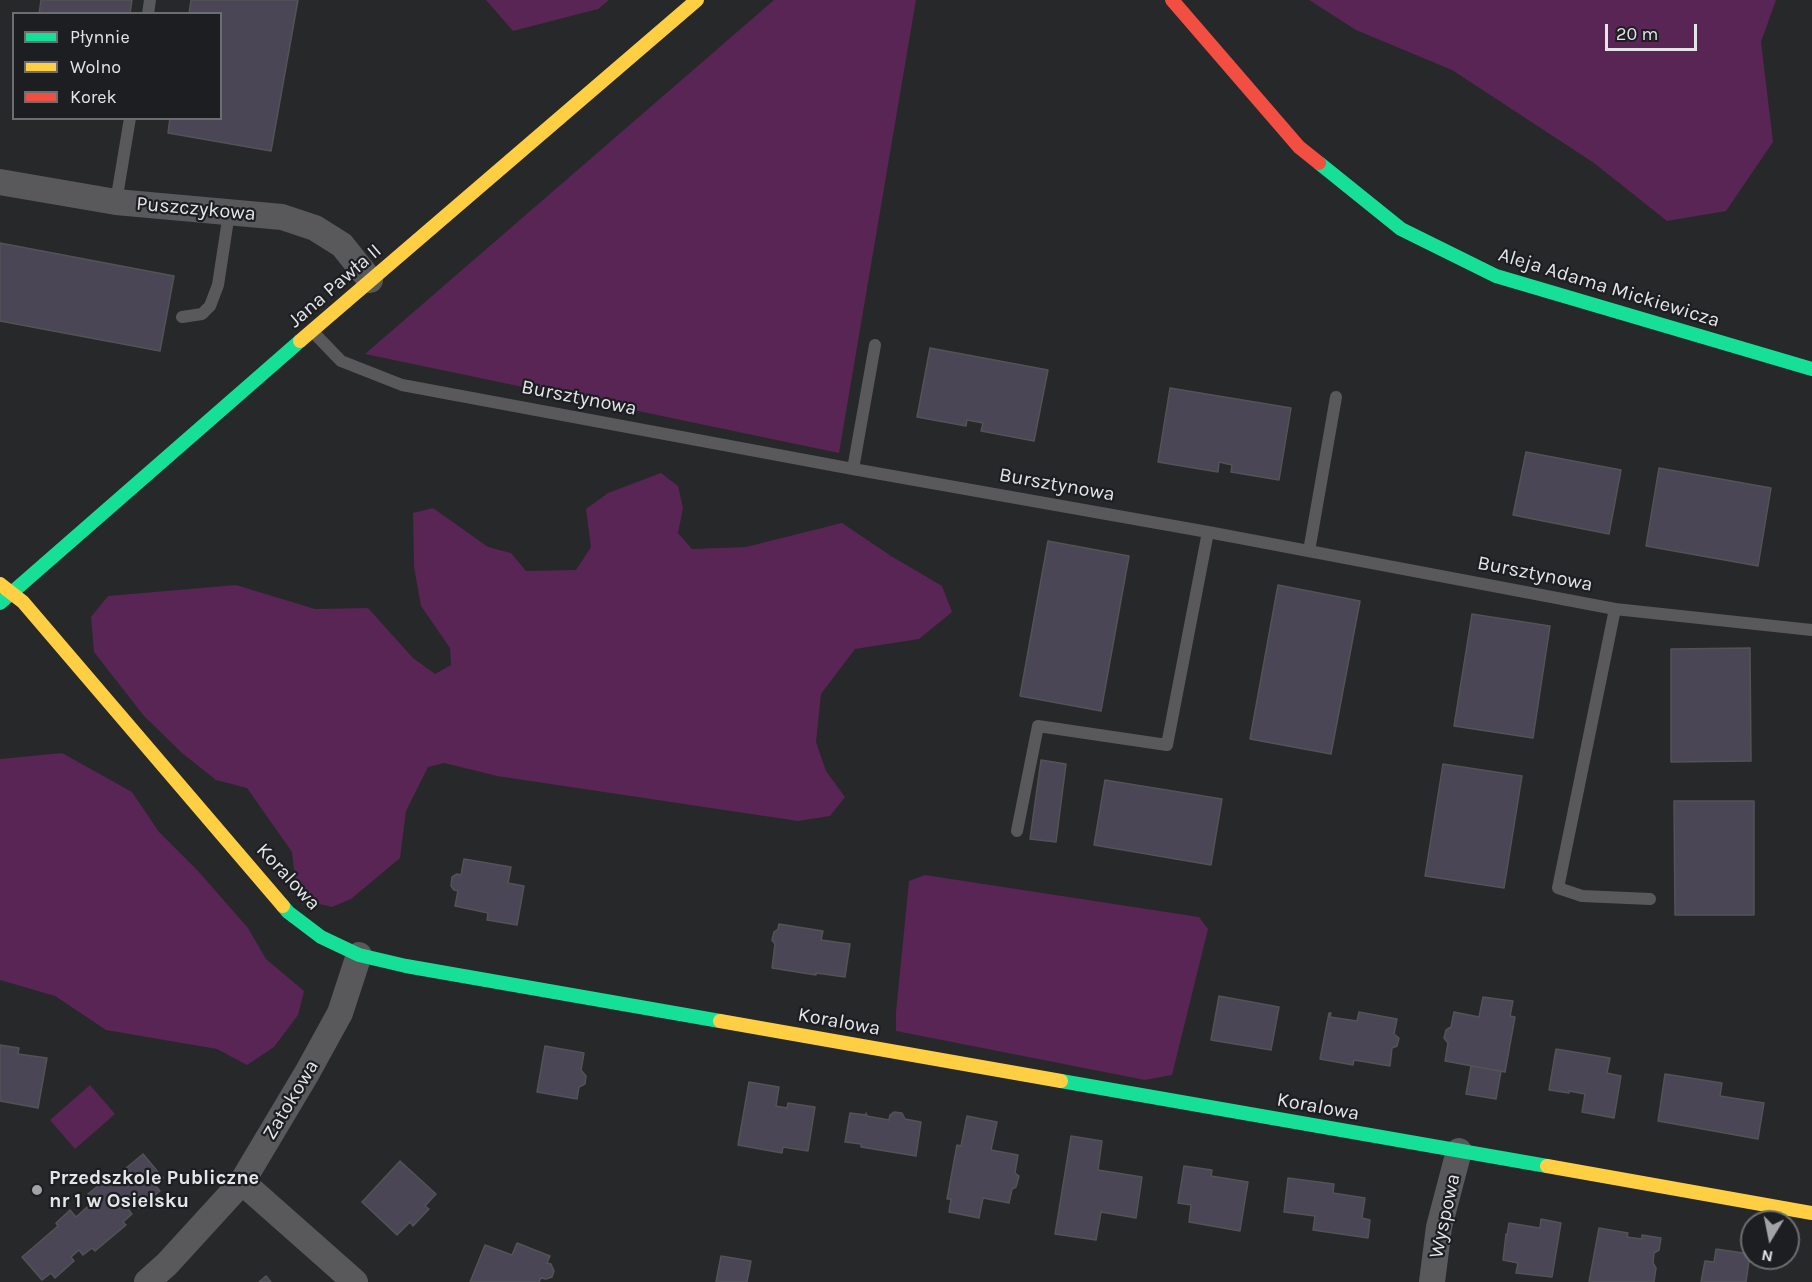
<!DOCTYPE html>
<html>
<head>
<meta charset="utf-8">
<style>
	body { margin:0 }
	#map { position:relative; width:1812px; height:1282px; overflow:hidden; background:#27282a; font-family:Karla,sans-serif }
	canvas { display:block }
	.legend { position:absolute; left:12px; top:12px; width:210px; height:108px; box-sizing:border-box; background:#1c1e21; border:2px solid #6c6e70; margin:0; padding:8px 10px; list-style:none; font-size:18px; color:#e4e5e7 }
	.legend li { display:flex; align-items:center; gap:12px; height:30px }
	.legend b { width:30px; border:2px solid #6c6e70 }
	.north { position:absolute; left:1740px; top:1210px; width:60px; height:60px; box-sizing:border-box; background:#1c1e21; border:2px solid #6c6e70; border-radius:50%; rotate:190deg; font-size:16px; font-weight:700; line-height:24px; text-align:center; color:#e4e5e7 }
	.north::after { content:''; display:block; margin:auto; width:21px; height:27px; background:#a2a3a5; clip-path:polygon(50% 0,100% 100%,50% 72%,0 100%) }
	.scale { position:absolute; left:1605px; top:24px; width:92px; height:27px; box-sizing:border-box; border:3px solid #e4e5e7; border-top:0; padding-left:8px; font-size:18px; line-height:21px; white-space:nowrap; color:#e4e5e7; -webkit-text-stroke:4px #1c1e21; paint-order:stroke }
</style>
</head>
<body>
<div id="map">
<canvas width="1812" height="1282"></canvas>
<ul class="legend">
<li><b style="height:8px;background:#16e098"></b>Płynnie</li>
<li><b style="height:8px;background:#ffcf43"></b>Wolno</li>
<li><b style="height:8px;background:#f24e42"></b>Korek</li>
</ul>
<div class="north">N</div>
<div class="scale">20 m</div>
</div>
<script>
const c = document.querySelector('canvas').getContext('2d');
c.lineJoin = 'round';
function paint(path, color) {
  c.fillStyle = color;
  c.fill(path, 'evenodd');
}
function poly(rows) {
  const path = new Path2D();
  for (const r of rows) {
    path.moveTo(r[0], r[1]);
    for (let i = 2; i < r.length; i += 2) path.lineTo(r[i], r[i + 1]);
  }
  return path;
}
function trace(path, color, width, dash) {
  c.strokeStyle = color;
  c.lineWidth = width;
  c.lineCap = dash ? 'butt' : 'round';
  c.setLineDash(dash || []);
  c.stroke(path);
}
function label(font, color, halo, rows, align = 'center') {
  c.font = font + ' Karla,sans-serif';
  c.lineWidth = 4.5;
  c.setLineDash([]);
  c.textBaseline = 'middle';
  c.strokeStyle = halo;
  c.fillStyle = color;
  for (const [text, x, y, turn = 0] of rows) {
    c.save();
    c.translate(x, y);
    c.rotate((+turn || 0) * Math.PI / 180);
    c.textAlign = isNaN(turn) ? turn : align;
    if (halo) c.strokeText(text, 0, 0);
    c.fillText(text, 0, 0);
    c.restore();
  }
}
paint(poly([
	[486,0,609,0,598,9,513,31],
	[774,0,916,0,839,453,365,354],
	[1309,0,1776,0,1761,42,1773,142,1726,211,1667,221,1594,163,1452,70,1356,30],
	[661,473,678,486,683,508,678,533,692,549,746,547,842,523,891,556,942,586,952,612,919,639,855,649,821,694,816,742,826,771,845,797,830,816,798,821,497,776,444,763,428,767,406,811,400,858,351,899,332,907,307,901,295,879,292,852,247,788,216,780,182,753,144,716,94,652,91,617,108,596,236,585,315,609,368,608,413,658,435,674,451,665,450,648,421,606,414,567,413,513,433,508,488,547,511,553,526,571,576,570,591,547,586,509,608,493],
	[62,753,132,792,159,832,198,871,248,928,266,959,304,991,298,1015,274,1047,247,1065,217,1049,106,1030,55,996,0,980,0,759],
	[925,875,1199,917,1208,929,1172,1075,1145,1080,896,1031,896,1012,909,881],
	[90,1085,115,1114,75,1149,50,1120]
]), '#582555');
const building = poly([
	[41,0,132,0,130,14,39,14,41,0],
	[191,0,298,0,271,151,168,133,170,118,220,118,220,14,189,14,191,0],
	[0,243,174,276,160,351,0,321,0,243],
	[930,348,1048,370,1034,441,981,431,983,423,967,420,966,426,917,417,930,348],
	[1170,388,1291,408,1279,480,1231,472,1232,465,1219,462,1218,472,1158,462,1170,388],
	[1526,452,1621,470,1609,534,1513,515,1526,452],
	[1659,468,1771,488,1758,566,1646,546,1659,468],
	[1048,541,1129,556,1101,711,1020,696,1048,541],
	[1278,585,1360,601,1331,754,1250,739,1278,585],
	[1472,614,1550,626,1533,738,1454,726,1472,614],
	[1750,648,1751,761,1671,762,1671,649,1750,648],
	[1041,760,1066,764,1056,842,1030,839,1041,760],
	[1443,764,1522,776,1504,888,1425,876,1443,764],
	[1105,780,1222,799,1211,865,1094,845,1105,780],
	[1674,801,1754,801,1754,915,1675,915,1674,801],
	[464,859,511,867,508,883,524,886,517,925,487,920,488,913,455,906,458,891,454,890,451,886,452,877,457,874,461,875,464,859],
	[779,924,823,931,821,940,850,944,845,977,816,973,816,975,772,968,775,944,772,940,774,932,778,929,779,924],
	[1219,996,1279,1007,1271,1050,1211,1040,1219,996],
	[1483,997,1513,1001,1510,1016,1515,1017,1505,1072,1445,1061,1448,1043,1444,1038,1446,1030,1451,1027,1454,1012,1479,1017,1483,997],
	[1359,1012,1397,1019,1394,1034,1399,1038,1397,1046,1392,1048,1390,1066,1354,1060,1353,1065,1320,1059,1329,1013,1331,1013,1330,1017,1357,1021,1359,1012],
	[0,1045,19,1048,18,1054,47,1058,38,1108,0,1101,0,1045],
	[545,1046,584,1053,581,1070,586,1076,585,1084,579,1087,577,1099,537,1092,545,1046],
	[1556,1049,1610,1058,1607,1073,1621,1076,1614,1118,1582,1112,1585,1094,1569,1091,1569,1093,1549,1090,1556,1049],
	[1471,1066,1501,1071,1496,1099,1466,1094,1471,1066],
	[1665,1074,1722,1083,1720,1096,1764,1103,1758,1139,1658,1121,1665,1074],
	[749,1082,779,1087,776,1106,787,1108,788,1103,815,1107,808,1151,783,1147,782,1153,738,1145,749,1082],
	[894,1112,902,1113,905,1119,921,1122,916,1156,861,1147,861,1144,845,1142,850,1113,866,1115,866,1113,867,1116,889,1120,890,1115,894,1112],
	[967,1116,997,1122,991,1150,1018,1155,1015,1173,1019,1176,1016,1187,1012,1189,1009,1203,983,1198,979,1218,949,1212,951,1199,947,1199,957,1145,961,1146,967,1116],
	[1071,1136,1102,1141,1098,1170,1142,1177,1136,1218,1101,1212,1096,1240,1055,1234,1071,1136],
	[143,1154,163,1178,155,1185,160,1191,139,1208,135,1202,128,1209,132,1214,123,1222,126,1225,95,1251,92,1248,83,1255,79,1250,71,1257,74,1261,55,1278,51,1273,42,1280,22,1257,58,1226,56,1223,70,1210,76,1217,94,1201,88,1194,104,1181,107,1184,143,1154],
	[400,1161,436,1194,425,1206,429,1209,413,1226,410,1222,397,1235,362,1202,400,1161],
	[1184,1166,1212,1170,1211,1176,1248,1182,1240,1231,1189,1222,1191,1205,1178,1203,1184,1166],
	[1288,1178,1334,1184,1333,1193,1365,1198,1362,1218,1370,1220,1368,1238,1313,1230,1315,1216,1284,1212,1288,1178],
	[1541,1219,1561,1223,1552,1277,1516,1273,1518,1263,1503,1260,1506,1234,1507,1235,1509,1223,1540,1228,1541,1219],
	[1599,1228,1628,1233,1627,1237,1642,1239,1642,1235,1661,1238,1659,1250,1654,1253,1653,1263,1656,1268,1654,1282,1589,1282,1599,1228],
	[517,1243,550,1256,547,1263,551,1264,554,1271,552,1277,546,1279,541,1278,539,1282,470,1282,485,1245,512,1255,517,1243],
	[1716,1249,1750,1254,1746,1282,1701,1282,1705,1261,1714,1262,1716,1249],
	[721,1256,751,1261,747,1282,716,1282,721,1256],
	[266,1276,271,1282,259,1282,266,1276]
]);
paint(building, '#4b4655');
trace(building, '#535355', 1.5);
trace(poly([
	[148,14,150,0],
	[116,202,130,118],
	[182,317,202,314,210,306,218,285,229,213],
	[313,332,341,361,402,385,853,469,1208,532,1615,609,1812,630],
	[853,469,875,345],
	[1309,551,1336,397],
	[1615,609,1558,888,1582,896,1650,899],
	[1017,831,1038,726,1167,745,1208,532]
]), '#59595b', 12);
trace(poly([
	[0,182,116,202,282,217,315,228,342,245,370,280],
	[242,1182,355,1282],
	[147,1282,167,1264,242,1182,307,1073,340,1013,359,955],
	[1432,1282,1439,1227,1459,1151]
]), '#59595b', 26);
trace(poly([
	[1319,163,1401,229,1496,276,1812,369],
	[0,603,300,341],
	[283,906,288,912,321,937,359,955,406,966,720,1021],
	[1061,1081,1547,1166]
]), '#16e098', 14);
trace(poly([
	[300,341,697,0],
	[0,584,23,602,283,906],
	[720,1021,1061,1081],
	[1547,1166,1812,1213]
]), '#ffcf43', 14);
trace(poly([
	[1172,0,1299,147,1319,163]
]), '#f24e42', 14);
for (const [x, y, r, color] of [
	[37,1190,6,"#a2a3a5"]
]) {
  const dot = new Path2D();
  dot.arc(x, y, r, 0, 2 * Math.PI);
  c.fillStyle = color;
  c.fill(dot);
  trace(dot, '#1c1e21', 2);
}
label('20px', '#e4e5e7', '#1c1e21', [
	["Puszczykowa",196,209,5],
	["Jana Pawła II",335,286,-41],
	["Aleja Adama Mickiewicza",1609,288,17],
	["Bursztynowa",579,398,11],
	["Bursztynowa",1057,485,10],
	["Bursztynowa",1535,574,11],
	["Koralowa",288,877,47],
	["Koralowa",839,1022,10],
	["Zatokowa",291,1100,-59],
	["Koralowa",1318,1107,10],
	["Wyspowa",1445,1216,-78]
]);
label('bold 20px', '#e4e5e7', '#1c1e21', [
	["Przedszkole Publiczne",49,1178],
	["nr 1 w Osielsku",49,1201]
], 'left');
</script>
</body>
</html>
